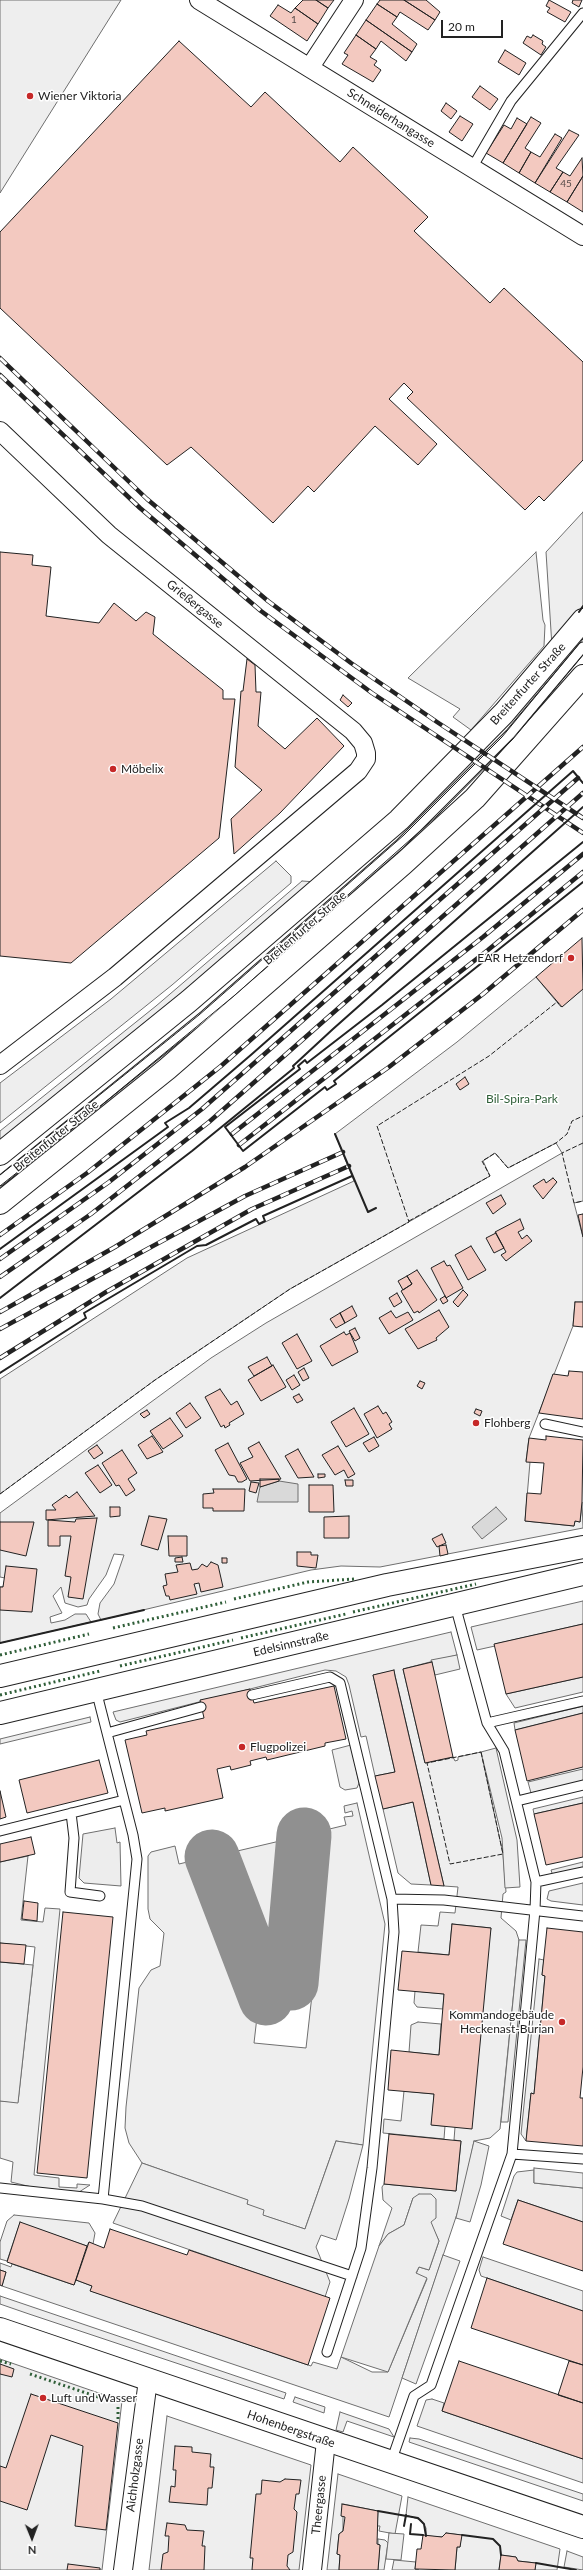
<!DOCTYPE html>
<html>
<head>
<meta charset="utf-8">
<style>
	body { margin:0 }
	#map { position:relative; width:583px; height:2570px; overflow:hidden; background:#fff; font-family:Lato,sans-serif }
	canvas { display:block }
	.north { position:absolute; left:12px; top:2518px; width:40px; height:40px; -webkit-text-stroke:3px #fff; paint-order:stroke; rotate:179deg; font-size:11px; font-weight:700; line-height:16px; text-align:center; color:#222 }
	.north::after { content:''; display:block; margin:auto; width:14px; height:18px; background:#222; clip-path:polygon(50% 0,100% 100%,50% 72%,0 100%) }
	.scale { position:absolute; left:441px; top:20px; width:62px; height:18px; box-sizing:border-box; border:2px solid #222; border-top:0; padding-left:5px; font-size:12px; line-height:14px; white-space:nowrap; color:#222; -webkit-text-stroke:3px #fff; paint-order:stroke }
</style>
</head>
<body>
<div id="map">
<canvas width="583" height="2570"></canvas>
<div class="north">N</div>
<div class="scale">20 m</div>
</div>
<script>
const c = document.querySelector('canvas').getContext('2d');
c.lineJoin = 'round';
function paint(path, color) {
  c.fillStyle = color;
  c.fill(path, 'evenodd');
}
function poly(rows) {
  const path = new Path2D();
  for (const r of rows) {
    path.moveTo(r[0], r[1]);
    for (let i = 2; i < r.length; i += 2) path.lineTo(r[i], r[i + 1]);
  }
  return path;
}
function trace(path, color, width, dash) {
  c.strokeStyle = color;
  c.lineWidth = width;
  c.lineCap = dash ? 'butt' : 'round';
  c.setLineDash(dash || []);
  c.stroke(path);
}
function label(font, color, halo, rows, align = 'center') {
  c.font = font + ' Lato,sans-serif';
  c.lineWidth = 3;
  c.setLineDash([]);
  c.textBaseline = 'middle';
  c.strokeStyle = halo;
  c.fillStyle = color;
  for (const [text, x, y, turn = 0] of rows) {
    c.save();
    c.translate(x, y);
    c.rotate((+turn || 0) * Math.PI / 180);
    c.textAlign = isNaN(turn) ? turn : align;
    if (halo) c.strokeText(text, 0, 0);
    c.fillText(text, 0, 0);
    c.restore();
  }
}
const green = poly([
	[0,0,121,0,0,193,0,0],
	[583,512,583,606,552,647,546,552,583,512],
	[536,552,543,620,545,625,544,646,471,730,453,717,460,709,408,678,536,552],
	[276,861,291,876,291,883,172,985,0,1123,0,1083,111,999,276,861],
	[302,881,317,882,0,1149,0,1131,156,1006,302,881],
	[536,977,561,1007,583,989,583,1201,574,1203,583,1237,583,1302,575,1302,573,1326,529,1438,526,1461,530,1462,525,1521,574,1526,575,1521,580,1522,582,1502,583,1528,380,1567,341,1566,311,1570,101,1620,98,1614,100,1603,114,1584,124,1555,114,1554,106,1575,89,1599,87,1605,78,1607,65,1603,61,1587,53,1596,62,1613,50,1617,51,1623,65,1620,75,1614,86,1614,91,1622,0,1643,0,1587,3,1587,5,1578,0,1577,0,1513,211,1358,266,1323,562,1153,556,1143,508,1168,495,1153,483,1161,490,1176,290,1289,155,1380,0,1494,0,1379,187,1258,354,1181,335,1134,457,1042,536,977],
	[583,1601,583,1624,495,1644,495,1646,477,1650,471,1627,583,1601],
	[451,1632,457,1655,403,1669,425,1763,453,1757,455,1761,458,1760,458,1757,481,1752,503,1854,506,1892,503,1894,501,1918,516,1931,519,1940,500,2129,490,2138,474,2141,462,2199,389,2417,2,2286,6,2272,0,2270,0,2263,11,2267,12,2264,74,2285,76,2280,92,2286,91,2291,311,2366,313,2362,337,2369,341,2357,372,2372,388,2372,427,2279,416,2274,419,2267,429,2270,439,2241,430,2222,413,2198,404,2225,388,2234,379,2246,392,2208,383,2200,382,2187,384,2184,456,2191,461,2141,454,2140,455,2127,491,1928,452,1924,449,1955,418,1952,421,1925,438,1926,440,1912,455,1913,458,1887,444,1886,394,1671,373,1675,395,1772,375,1776,366,1736,361,1737,349,1685,346,1677,336,1671,325,1670,120,1722,116,1720,113,1712,451,1632],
	[90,1717,91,1722,0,1744,0,1739,90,1717],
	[351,1745,359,1783,357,1788,345,1790,340,1787,332,1750,351,1745],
	[413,1802,431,1885,411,1884,398,1873,383,1809,413,1802],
	[357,1803,385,1924,363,2145,336,2141,305,2229,262,2215,247,2204,247,2200,142,2163,129,2143,125,2128,126,2107,139,1988,151,1970,160,1966,164,1933,150,1919,148,1909,148,1856,151,1852,175,1846,179,1864,208,1857,260,1991,254,2043,306,2048,313,1986,297,1984,309,1834,346,1825,344,1817,353,1816,352,1811,345,1813,344,1806,357,1803],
	[297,1837,285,1983,263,1980,216,1856,297,1837],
	[28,1856,21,1920,43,1922,45,1908,60,1909,34,2175,59,2178,59,2187,77,2188,77,2184,90,2185,76,2194,44,2190,11,2182,13,2162,0,2158,0,2101,18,2102,35,1947,0,1943,0,1862,28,1856],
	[583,1883,583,1905,551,1901,547,1899,549,1891,583,1883],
	[539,1959,544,1960,542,1975,545,1976,534,2094,531,2093,526,2141,521,2134,539,1959],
	[415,1991,444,1994,443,2009,417,2007,414,2003,415,1991],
	[418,2022,441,2024,439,2055,409,2052,411,2025,418,2022],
	[404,2091,434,2094,432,2125,445,2126,444,2139,383,2133,384,2119,401,2121,404,2091],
	[534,2170,534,2183,583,2188,583,2222,518,2200,511,2220,501,2216,514,2176,517,2172,534,2170],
	[14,2215,89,2223,95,2233,93,2244,89,2242,87,2246,20,2223,7,2261,0,2259,0,2242,7,2221,14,2215],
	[483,2257,583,2291,583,2311,481,2276,479,2270,483,2257],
	[0,2296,286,2393,284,2399,29,2314,0,2304,0,2296],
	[0,2359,122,2401,102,2570,0,2570,0,2359],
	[295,2397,325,2407,324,2413,293,2402,295,2397],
	[432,2399,444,2403,442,2411,583,2459,583,2483,417,2426,426,2400,432,2399],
	[340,2412,389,2429,394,2437,347,2421,343,2432,336,2430,340,2412],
	[167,2416,311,2465,299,2570,149,2570,167,2416],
	[410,2438,419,2439,583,2494,583,2501,409,2442,410,2438],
	[338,2474,402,2496,395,2534,379,2531,380,2526,377,2526,378,2511,343,2504,343,2531,339,2534,337,2554,340,2555,339,2570,327,2570,338,2474],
	[408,2497,560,2549,557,2570,535,2570,536,2563,518,2561,516,2557,501,2555,499,2570,455,2570,457,2547,460,2547,461,2535,446,2533,442,2537,426,2536,426,2528,421,2520,406,2515,408,2497],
	[378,2539,385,2540,388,2543,384,2570,378,2570,380,2545,378,2544,378,2539],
	[567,2551,583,2557,583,2570,564,2567,567,2551],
	[394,2560,416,2562,415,2569,419,2570,392,2570,394,2560]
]);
paint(green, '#eee');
trace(green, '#6f6f6f', 1);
const parking = poly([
	[457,1655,460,1669,435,1675,431,1660,457,1655],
	[583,1677,583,1692,515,1708,506,1694,583,1677],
	[583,1706,583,1713,515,1730,514,1723,583,1706],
	[496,1748,517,1840,520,1887,505,1888,502,1838,481,1752,496,1748],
	[583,1769,583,1781,531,1793,528,1782,583,1769],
	[583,1797,583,1803,534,1814,533,1809,583,1797],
	[115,1828,117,1843,120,1842,121,1886,84,1883,79,1878,83,1834,115,1828],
	[583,1862,583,1869,553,1876,551,1870,583,1862],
	[519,1940,526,1940,508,2122,501,2122,519,1940],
	[0,1962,33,1965,18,2103,0,2101,0,1962],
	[336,2141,363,2145,349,2199,336,2240,321,2235,316,2247,330,2282,325,2297,113,2223,142,2163,248,2200,247,2204,264,2210,263,2215,305,2229,336,2141],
	[474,2141,489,2146,481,2185,470,2222,456,2218,474,2141],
	[534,2168,583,2173,583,2188,534,2183,534,2168],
	[419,2194,431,2194,436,2199,436,2218,431,2222,439,2241,429,2270,419,2267,416,2273,427,2278,388,2372,341,2357,379,2246,388,2234,404,2225,413,2198,419,2194],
	[443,2255,460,2261,416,2384,402,2378,443,2255],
	[389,2533,404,2534,401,2560,386,2559,389,2533]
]);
paint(parking, '#ededed');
trace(parking, '#6f6f6f', 1);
const water = poly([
	[279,1481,298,1484,298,1502,257,1502,260,1487,279,1481],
	[496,1507,507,1519,482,1539,472,1527,496,1507]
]);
paint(water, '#d9d9d9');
trace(water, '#6f6f6f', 1);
trace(poly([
	[212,1857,266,1998],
	[291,1983,304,1835]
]), '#909090', 55);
const building = poly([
	[303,0,316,0,328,8,318,24,295,8,303,0],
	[316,0,334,0,328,8,316,0],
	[380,0,404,0,435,20,428,30,400,12,397,17,377,4,380,0],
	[404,0,426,0,440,12,435,20,404,0],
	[549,0,571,12,565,22,547,12,550,8,546,6,549,0],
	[573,0,582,0,579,7,572,3,573,0],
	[377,4,397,17,392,24,417,44,412,52,366,20,377,4],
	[278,5,291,13,295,8,318,24,307,41,270,16,278,5],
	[366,20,412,52,406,61,381,41,376,49,356,35,366,20],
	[356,35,376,49,370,57,377,61,374,65,381,70,373,82,342,64,348,55,344,53,356,35],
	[533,35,543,41,542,44,546,47,541,55,523,43,527,36,531,38,533,35],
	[179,41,251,107,265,92,340,162,353,147,428,217,414,231,490,303,504,288,583,362,583,460,544,501,539,496,525,510,407,398,413,392,404,383,389,399,437,444,418,465,375,426,314,492,308,486,273,523,191,447,167,465,0,308,0,232,179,41],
	[505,50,526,63,519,75,498,62,505,50],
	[480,86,498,99,490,110,472,97,480,86],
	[446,103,457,111,451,119,441,111,446,103],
	[460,116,473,124,462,141,449,132,460,116],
	[531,117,541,123,525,148,531,152,519,173,503,163,531,117],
	[517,118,527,124,503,163,486,153,504,125,511,129,517,118],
	[569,130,579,135,556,168,563,172,550,192,535,183,569,130],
	[555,134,562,138,535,183,519,173,531,152,540,157,555,134],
	[582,158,583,176,567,202,550,192,563,172,570,176,582,158],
	[583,176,583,212,567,202,583,176],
	[0,552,33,555,32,565,51,567,46,616,99,623,114,603,136,621,146,612,155,617,153,634,223,690,223,699,235,699,219,838,71,963,0,956,0,552],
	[247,659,255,665,256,692,261,692,258,726,285,749,317,718,344,746,280,813,234,854,231,819,262,790,235,767,241,691,243,691,247,659],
	[343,695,352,703,348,707,340,700,343,695],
	[582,938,583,989,562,1007,536,977,582,938],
	[465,1077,469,1084,460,1090,456,1084,465,1077],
	[553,1178,557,1182,543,1199,533,1186,544,1179,546,1183,553,1178],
	[501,1195,506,1204,493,1214,486,1203,501,1195],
	[583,1214,583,1237,578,1215,583,1214],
	[520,1219,524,1229,518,1232,522,1239,527,1235,532,1241,506,1261,501,1255,506,1252,495,1232,520,1219],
	[496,1233,504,1248,494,1253,486,1238,496,1233],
	[471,1246,486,1270,468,1280,455,1255,471,1246],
	[444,1261,447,1266,450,1265,463,1288,446,1298,431,1268,444,1261],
	[417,1270,437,1300,419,1313,418,1311,414,1313,401,1291,412,1284,407,1276,417,1270],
	[407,1276,412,1284,403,1290,398,1281,407,1276],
	[463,1290,468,1295,458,1307,453,1302,463,1290],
	[397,1293,402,1302,394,1307,389,1298,397,1293],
	[445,1296,448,1301,443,1304,440,1299,445,1296],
	[575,1302,583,1302,583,1327,573,1326,575,1302],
	[352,1306,357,1316,345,1323,340,1313,352,1306],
	[439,1310,449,1327,436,1338,437,1340,418,1349,405,1329,439,1310],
	[391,1311,396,1318,408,1312,413,1320,389,1334,379,1318,391,1311],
	[340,1313,345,1323,336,1328,330,1319,340,1313],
	[355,1328,360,1338,355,1341,349,1331,355,1328],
	[344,1332,346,1335,350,1333,358,1352,332,1366,320,1346,344,1332],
	[297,1334,312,1361,297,1369,282,1343,297,1334],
	[267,1357,272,1366,254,1376,248,1367,267,1357],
	[273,1365,286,1387,261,1401,248,1380,273,1365],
	[304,1368,309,1378,303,1381,298,1372,304,1368],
	[569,1371,583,1372,583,1419,539,1413,553,1374,568,1376,569,1371],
	[294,1375,300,1385,292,1390,286,1380,294,1375],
	[420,1381,425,1383,422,1389,417,1386,420,1381],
	[220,1389,231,1405,237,1401,244,1414,229,1423,230,1425,225,1428,224,1425,221,1427,205,1397,220,1389],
	[299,1394,303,1400,297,1403,293,1397,299,1394],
	[190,1403,201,1418,186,1428,176,1413,190,1403],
	[378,1406,383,1414,386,1412,392,1422,389,1424,392,1429,377,1438,364,1414,378,1406],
	[354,1408,369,1434,346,1447,331,1422,354,1408],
	[476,1409,482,1411,480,1416,474,1413,476,1409],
	[147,1410,150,1414,144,1418,140,1414,147,1410],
	[170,1418,183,1436,163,1449,150,1431,170,1418],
	[152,1436,163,1452,147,1459,138,1445,152,1436],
	[546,1436,583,1440,582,1502,580,1522,575,1521,574,1526,525,1521,527,1493,541,1494,544,1463,526,1462,529,1438,546,1440,546,1436],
	[374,1437,379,1446,369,1452,363,1443,374,1437],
	[259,1442,281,1479,250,1481,240,1463,253,1457,248,1448,259,1442],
	[228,1443,247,1479,242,1482,238,1482,235,1476,229,1475,215,1450,228,1443],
	[97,1445,103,1453,94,1459,88,1451,97,1445],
	[338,1446,355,1474,348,1478,344,1470,335,1475,322,1455,338,1446],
	[298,1449,314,1477,298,1478,285,1456,298,1449],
	[122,1450,137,1473,128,1479,135,1490,126,1496,119,1485,116,1486,102,1463,122,1450],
	[98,1465,112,1485,100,1493,85,1473,98,1465],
	[318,1474,325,1474,325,1477,318,1478,318,1474],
	[260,1479,279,1479,279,1481,260,1487,260,1479],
	[345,1480,353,1480,353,1486,346,1486,345,1480],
	[251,1482,259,1483,256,1493,249,1491,251,1482],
	[309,1485,333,1485,334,1512,309,1512,309,1485],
	[213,1489,245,1489,244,1511,213,1511,213,1508,203,1508,203,1494,214,1493,213,1489],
	[77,1492,95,1516,46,1520,46,1510,56,1510,52,1505,66,1495,69,1498,77,1492],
	[110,1507,120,1507,120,1516,110,1517,110,1507],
	[149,1516,167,1519,158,1550,141,1545,149,1516],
	[349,1516,349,1538,324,1538,324,1517,349,1516],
	[97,1518,83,1599,68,1597,71,1577,65,1576,71,1536,60,1536,60,1546,48,1546,48,1520,75,1522,76,1519,97,1518],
	[0,1522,34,1522,26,1556,0,1550,0,1522],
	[442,1534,446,1543,437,1547,432,1539,442,1534],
	[168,1536,187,1536,187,1556,169,1556,168,1536],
	[446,1545,448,1554,440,1556,439,1546,446,1545],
	[297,1552,311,1552,311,1555,318,1555,316,1568,297,1566,297,1552],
	[182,1557,183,1562,175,1562,175,1558,182,1557],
	[222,1558,227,1558,227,1563,222,1563,222,1558],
	[211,1562,218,1565,223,1587,201,1592,199,1583,194,1584,197,1594,170,1600,169,1596,166,1596,163,1586,167,1585,165,1574,178,1572,176,1565,190,1563,192,1570,198,1569,202,1564,207,1567,211,1562],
	[6,1566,37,1569,32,1612,0,1610,0,1587,3,1587,6,1566],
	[583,1624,583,1677,506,1694,494,1644,583,1624],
	[432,1662,453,1757,425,1763,403,1669,432,1662],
	[394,1670,395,1676,444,1886,431,1885,413,1802,383,1809,375,1776,395,1772,373,1675,394,1670],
	[334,1686,346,1739,325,1743,325,1746,267,1760,266,1757,250,1761,251,1765,231,1770,230,1766,217,1769,223,1798,165,1811,165,1808,142,1813,125,1740,147,1735,146,1731,204,1718,200,1700,250,1689,254,1703,334,1686],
	[583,1713,583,1767,527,1781,515,1730,583,1713],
	[99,1760,108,1793,27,1813,19,1780,99,1760],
	[0,1791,6,1817,0,1819,0,1791],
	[583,1803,583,1857,546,1865,534,1814,583,1803],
	[31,1837,35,1854,0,1862,0,1844,31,1837],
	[24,1901,38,1903,37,1921,22,1919,24,1901],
	[63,1912,113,1917,87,2178,37,2173,63,1912],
	[452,1924,491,1928,472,2129,431,2125,434,2094,388,2090,391,2050,439,2055,444,1994,398,1990,402,1951,449,1955,452,1924],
	[547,1928,583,1932,583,2067,580,2098,583,2098,583,2146,526,2141,531,2093,534,2094,545,1976,542,1975,547,1928],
	[0,1943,26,1945,24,1964,0,1962,0,1943],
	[389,2134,461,2141,456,2191,384,2184,389,2134],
	[518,2200,583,2222,583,2271,503,2244,518,2200],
	[20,2222,87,2246,74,2285,7,2262,20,2222],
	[110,2229,187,2255,189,2250,330,2298,308,2365,90,2291,92,2286,76,2280,89,2242,104,2248,110,2229],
	[0,2270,6,2272,2,2286,0,2285,0,2270],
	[487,2278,583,2311,583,2365,471,2328,487,2278],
	[459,2361,583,2403,583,2459,442,2411,459,2361],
	[569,2361,583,2365,583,2403,558,2395,569,2361],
	[0,2364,14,2369,12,2377,0,2374,0,2364],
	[31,2394,118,2423,106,2530,75,2526,83,2446,51,2435,27,2510,0,2501,0,2466,6,2468,31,2394],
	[175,2446,192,2447,192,2452,211,2454,210,2467,214,2467,212,2488,208,2488,207,2505,169,2502,171,2486,175,2487,176,2470,173,2470,175,2446],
	[285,2479,301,2480,299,2494,296,2494,294,2509,297,2512,293,2552,288,2555,287,2566,290,2570,252,2570,253,2558,250,2558,256,2494,261,2494,262,2480,280,2482,285,2479],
	[342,2504,378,2511,377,2544,380,2545,378,2570,339,2570,340,2555,337,2554,339,2534,343,2531,345,2517,341,2516,342,2504],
	[167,2523,185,2525,187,2530,204,2531,202,2546,205,2546,204,2570,161,2570,163,2554,168,2552,169,2536,165,2536,167,2523],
	[446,2533,462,2535,460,2547,457,2547,455,2570,415,2569,417,2549,421,2549,423,2535,442,2537,446,2533],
	[501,2555,516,2557,518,2561,536,2563,535,2570,499,2570,501,2555],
	[68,2564,100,2568,100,2570,67,2570,68,2564]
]);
paint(building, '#f3c9c0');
trace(building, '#222', 1);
const lane = poly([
	[472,168,511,101,583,13],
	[0,1181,205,1015,400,844,510,734,583,647],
	[545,1424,583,1432],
	[96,1690,133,1835,137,1859,103,2199],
	[252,1695,330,1677,340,1683,392,1899,394,1932,372,2168,361,2248,327,2352],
	[487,1723,583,1701],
	[107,1733,201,1707],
	[517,1801,583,1785],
	[71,1813,74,1838,70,1892,100,1896],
	[0,1831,124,1800],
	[536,1882,583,1872],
	[392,1899,444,1900,583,1916],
	[512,2154,583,2159],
	[0,2188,103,2199,142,2206,352,2276],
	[391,2462,414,2396,431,2385,512,2154,535,1910,536,1882,504,1751,487,1723,455,1605]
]);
const street = poly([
	[199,0,583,236],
	[310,67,354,0],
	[0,431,109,535,353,731,363,743,366,753,366,759,358,771,115,977,0,1065],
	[123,2570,148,2380],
	[312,2570,326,2441]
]);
const secondary = poly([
	[0,1676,387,1585,583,1547],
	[0,1713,583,1574],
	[0,2329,583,2527]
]);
const primary = poly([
	[0,1154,189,1001,399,820,504,713,583,620],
	[0,1203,167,1069,404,863,475,798,583,676]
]);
trace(lane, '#222', 11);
trace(street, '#222', 20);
trace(secondary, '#222', 24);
trace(primary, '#222', 24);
trace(lane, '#fff', 9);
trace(street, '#fff', 18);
trace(secondary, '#fff', 22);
trace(primary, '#fff', 22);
trace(poly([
	[0,1175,199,1015,404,835,502,737,583,639],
	[0,1186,87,1117,235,995,437,816,513,739,583,655]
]), '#222', 1);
const rail = poly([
	[0,358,147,499,268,601,351,663,437,722,583,818],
	[0,375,140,508,261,611,372,693,583,833],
	[232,1134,483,937,583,854],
	[239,1145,488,950,583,872],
	[0,1235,87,1173,221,1066,583,747],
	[0,1259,109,1182,202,1109,578,778],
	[0,1277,91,1214,209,1122,583,793],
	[0,1312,115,1247,245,1167,389,1067,483,994,583,910],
	[0,1329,245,1196,343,1152],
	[0,1358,106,1292,252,1209,349,1166]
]);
trace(rail, '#222', 4.5);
trace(rail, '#fff', 3, [9]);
trace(poly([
	[234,1599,308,1582,354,1579],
	[353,1612,476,1584],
	[113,1628,226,1602],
	[241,1638,346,1614],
	[0,1655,89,1634],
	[120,1666,233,1640],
	[0,1695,100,1671],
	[0,2361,11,2364],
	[30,2374,101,2398],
	[118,2419,118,2406]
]), '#2f5e38', 3, [2, 3]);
trace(poly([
	[583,1143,562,1153,574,1203,583,1201],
	[409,1221,490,1176,482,1161,489,1157,495,1153,508,1168,556,1143,567,1134,572,1121,583,1116],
	[0,1494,155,1380,290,1289,409,1222,377,1126,489,1056,557,1002,559,1004],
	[481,1752,503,1854,450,1864,427,1763,481,1752]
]), '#222', 1, [5, 2]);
trace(poly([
	[579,612,583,606],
	[583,842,382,1005,307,1063,305,1060,298,1066,300,1069,225,1127,243,1151,325,1087,327,1090,336,1084,334,1081,583,882],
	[335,1134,368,1212,376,1208],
	[0,1249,168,1127,165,1123,189,1108,252,1054,573,771,583,783],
	[0,1298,192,1151,294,1068,293,1066,333,1029,583,807],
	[0,1373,86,1318,84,1313,197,1246,206,1245,256,1219,259,1224,265,1221,263,1216,352,1176],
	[0,1643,144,1610],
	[378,2511,418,2518,424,2524,426,2536],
	[411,2524,410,2534,423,2535],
	[404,2526,406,2515],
	[462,2535,493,2539,500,2546,501,2555],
	[536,2563,576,2570]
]), '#222', 2);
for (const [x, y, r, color] of [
	[30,96,4,"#c62828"],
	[113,769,4,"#c62828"],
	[571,958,4,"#c62828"],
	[476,1423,4,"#c62828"],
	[242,1747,4,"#c62828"],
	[562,2022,4,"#c62828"],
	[43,2398,4,"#c62828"]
]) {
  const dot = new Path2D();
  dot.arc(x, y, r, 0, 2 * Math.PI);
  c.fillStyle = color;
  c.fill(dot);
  trace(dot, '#fff', 1.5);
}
label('10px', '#564c4a', null, [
	["1",294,20],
	["45",566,184]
]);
label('12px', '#222', '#fff', [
	["Wiener Viktoria",38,96],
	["Möbelix",121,769],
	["EAR Hetzendorf",563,958,"right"],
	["Flohberg",484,1423],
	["Flugpolizei",250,1747],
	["Kommandogebäude",554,2015,"right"],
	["Heckenast-Burian",554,2029,"right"],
	["Luft und Wasser",51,2398]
], 'left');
label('12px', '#222', '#fff', [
	["Schneiderhangasse",391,118,32],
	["Grießergasse",195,604,39],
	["Breitenfurter Straße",528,684,-48],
	["Breitenfurter Straße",305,928,-41],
	["Breitenfurter Straße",56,1136,-39],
	["Edelsinnstraße",291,1644,-13],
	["Hohenbergstraße",291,2429,19],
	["Aichholzgasse",135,2475,-83],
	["Theergasse",319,2505,-84]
]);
label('12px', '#2f5e38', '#fff', [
	["Bil-Spira-Park",522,1099]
]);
</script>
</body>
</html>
